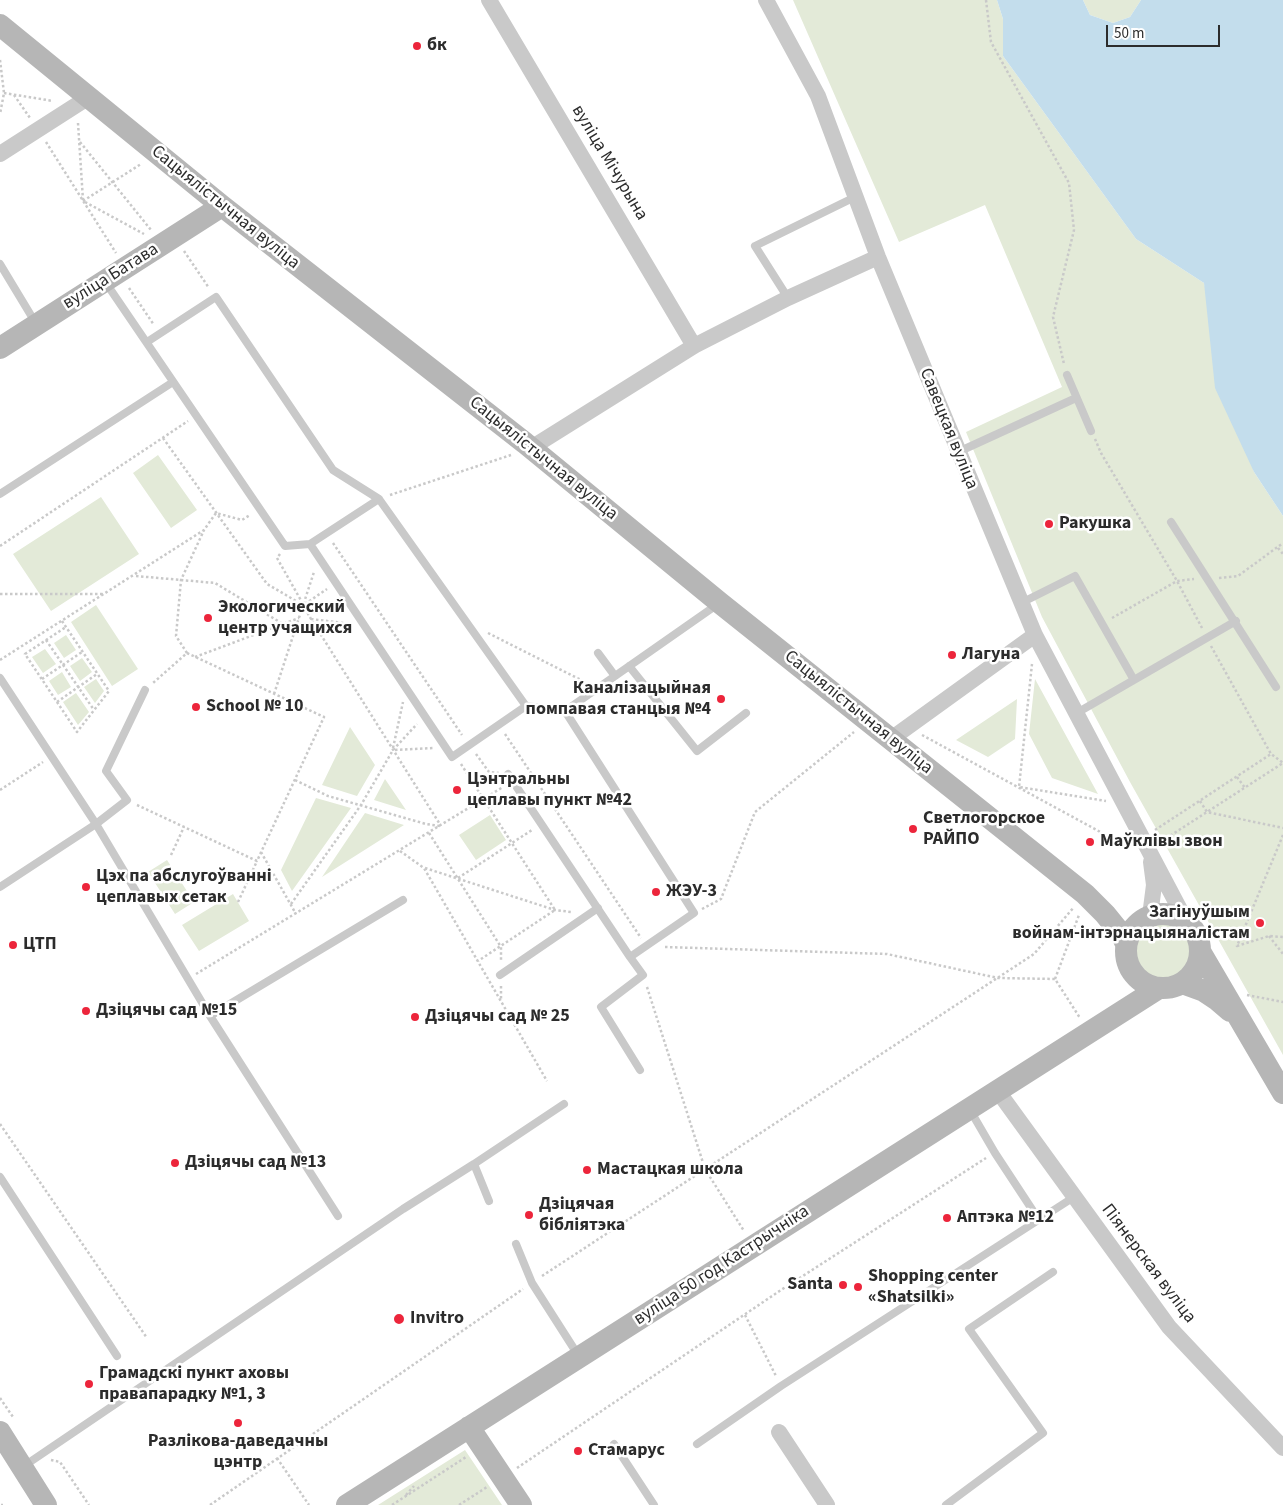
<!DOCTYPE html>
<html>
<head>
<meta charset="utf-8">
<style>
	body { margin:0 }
	#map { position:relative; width:1283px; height:1505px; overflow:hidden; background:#fff; font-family:"Source Sans 3",sans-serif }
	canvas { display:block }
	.scale { position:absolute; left:1106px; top:25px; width:114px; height:22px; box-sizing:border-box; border:2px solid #2c2c2c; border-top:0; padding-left:6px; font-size:15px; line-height:18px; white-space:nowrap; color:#2c2c2c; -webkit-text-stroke:4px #fff; paint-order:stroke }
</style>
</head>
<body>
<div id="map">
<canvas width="1283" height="1505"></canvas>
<div class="scale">50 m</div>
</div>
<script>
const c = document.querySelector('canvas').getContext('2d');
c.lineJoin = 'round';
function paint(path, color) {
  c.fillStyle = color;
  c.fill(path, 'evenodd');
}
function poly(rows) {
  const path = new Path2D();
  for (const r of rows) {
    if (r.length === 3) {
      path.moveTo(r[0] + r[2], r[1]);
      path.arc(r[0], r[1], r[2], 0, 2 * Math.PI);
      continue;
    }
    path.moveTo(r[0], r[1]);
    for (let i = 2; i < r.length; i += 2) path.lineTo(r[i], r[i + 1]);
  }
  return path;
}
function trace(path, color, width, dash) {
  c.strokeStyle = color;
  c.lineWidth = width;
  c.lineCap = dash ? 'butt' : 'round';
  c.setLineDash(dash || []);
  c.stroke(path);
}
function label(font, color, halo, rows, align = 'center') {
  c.font = font + ' "Source Sans 3",sans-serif';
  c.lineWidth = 5;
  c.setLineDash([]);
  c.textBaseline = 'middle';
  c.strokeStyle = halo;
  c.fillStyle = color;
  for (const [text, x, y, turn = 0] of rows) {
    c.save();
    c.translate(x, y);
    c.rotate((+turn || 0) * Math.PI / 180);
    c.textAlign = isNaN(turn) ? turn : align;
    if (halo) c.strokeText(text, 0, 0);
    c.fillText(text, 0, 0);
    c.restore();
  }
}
paint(poly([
	[793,0,997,0,1003,19,1003,56,1136,239,1204,283,1254,472,1283,516,1283,1055,1130,782,1042,617,966,432,1062,387,985,205,899,242],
	[1083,0,1141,0,1130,17,1113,23,1090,15],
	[158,455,197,510,171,528,133,473],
	[101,497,139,554,51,611,13,554],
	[96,605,138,669,112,686,71,622],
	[66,635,76,650,64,658,54,643],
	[45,649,56,664,43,673,32,657],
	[82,658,92,672,80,681,70,666],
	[62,672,71,687,58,695,49,681],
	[96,679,104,691,95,703,84,687],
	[1035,679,1098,794,1052,778,1029,734],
	[76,693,89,712,78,725,63,702],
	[1017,699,1015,739,988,757,956,740],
	[350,727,375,765,357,796,322,785],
	[385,779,406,810,374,800],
	[316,798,351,808,292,891,281,870],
	[365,813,404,825,322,877],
	[490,815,506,840,476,860,459,835],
	[167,860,194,902,175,914,148,872],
	[233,894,249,921,199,951,182,925],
	[1163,950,30],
	[465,1450,502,1505,378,1505]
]), '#e3ead8');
paint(poly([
	[997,0,1083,0,1090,15,1113,23,1130,17,1141,0,1283,0,1283,516,1254,472,1215,388,1204,283,1136,239,1003,56,1003,19]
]), '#c3ddec');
trace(poly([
	[986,0,991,42,1069,183,1074,230,1053,317,1064,364],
	[0,60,4,93,0,114],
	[4,93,53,101],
	[14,95,30,118],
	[78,123,83,200],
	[46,142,116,253],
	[80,142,151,230],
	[83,201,141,164],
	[85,202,144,234],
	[184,251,209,288],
	[129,288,154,325],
	[163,438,267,584,303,605,311,619,441,826],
	[1095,439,1101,453,1177,581,1202,628],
	[390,495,511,455],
	[333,543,462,735],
	[0,546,188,421],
	[1278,548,1283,554],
	[280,554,277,558,303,604],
	[136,576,215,583,283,624],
	[1219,578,1238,576,1283,543],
	[0,594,103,594],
	[305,604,327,589],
	[1112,618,1177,581,1194,579],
	[311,619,351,624],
	[62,621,66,627,109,691,77,732,25,654,66,627],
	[488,633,585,682],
	[46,640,94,710],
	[1211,646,1271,754,1283,763],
	[187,653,176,636,181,580,204,530],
	[195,657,299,618],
	[0,660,204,530,216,513,242,520,250,515],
	[1032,664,1019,787,1106,801],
	[42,679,82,652],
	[274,694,314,572],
	[57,702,97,674],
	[505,734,641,938],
	[922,735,1128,847],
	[393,748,403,702],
	[395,750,434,748],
	[476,754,489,772,499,773],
	[461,764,555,910,478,961],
	[1237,777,1245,788],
	[295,780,328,796,426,824,440,826],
	[0,790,43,762],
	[1200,801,1207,812,1283,828],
	[137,805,257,861,324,717,187,653,153,683],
	[1155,830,1271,754],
	[429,833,501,947,501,960],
	[1283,835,1237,946,1269,936,1283,937],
	[1162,841,1283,763],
	[400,851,424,868,547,1081],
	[261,852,296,914],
	[171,855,184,827],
	[425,868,555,910,571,912],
	[458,878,532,830],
	[238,902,257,861],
	[291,904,361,805,393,750,417,724],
	[702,909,721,899,755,812,854,732],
	[1269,936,1283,954],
	[665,947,887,954,998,978,1055,979,1080,1018],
	[196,974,503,787],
	[1055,979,1079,915],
	[501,986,501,1000],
	[647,987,705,1169,744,1231],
	[1247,995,1283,1002],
	[0,1124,147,1338],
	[542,1276,1034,954,1074,907],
	[745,1315,776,1376],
	[0,1398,13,1417],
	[277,1458,309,1505],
	[51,1460,60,1462,89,1505],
	[517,1468,781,1290,986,1158],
	[406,1495,414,1486],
	[1,1505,3,1505],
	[210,1505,523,1289],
	[392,1505,466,1457],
	[459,1505,487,1487]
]), '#c9c9c9', 2.5, [2.5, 2.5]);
trace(poly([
	[0,264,35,322],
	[106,283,285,546,310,544,379,499,526,706,565,711,718,604],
	[788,298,755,246,855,197],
	[147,342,216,297,333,470,379,499],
	[1067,375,1091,431],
	[958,452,1076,398],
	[0,494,173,382],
	[1171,522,1276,687],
	[310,544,452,757,526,706],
	[1021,603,1075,576,1134,680],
	[598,653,615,676],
	[629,666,697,751,746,713],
	[0,678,96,824,127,800,106,771,145,690],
	[1075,714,1236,621],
	[508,774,630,957,694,913,565,711],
	[0,887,96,824,210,1016,338,1216],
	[630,957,643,975,601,1007,640,1070],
	[500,975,598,908],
	[210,1016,403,900],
	[970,1110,995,1153,1039,1220],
	[474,1164,489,1201],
	[0,1177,117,1356],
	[516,1244,532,1283,578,1355],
	[614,1444,654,1505],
	[697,1444,781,1386,1074,1197],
	[24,1466,403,1209,474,1164,564,1104],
	[946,1505,1043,1433,969,1329,1053,1272]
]), '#c9c9c9', 8);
trace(poly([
	[489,0,694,346],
	[766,0,818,96,878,257,1035,635,1186,921],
	[0,154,89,97],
	[531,448,694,346,788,298,878,257],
	[891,739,1035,635],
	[1150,916,1154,885,1151,862],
	[997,1090,1169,1327,1283,1448],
	[779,1432,827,1505]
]), '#c9c9c9', 16);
trace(poly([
	[0,25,222,206,525,443,720,603,1085,894,1105,914,1122,935,1126,944],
	[0,348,222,206],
	[1163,951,37],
	[1201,953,1283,1093],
	[1182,983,1204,991,1216,999,1230,1011],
	[469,1427,521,1505],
	[0,1432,46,1505],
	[347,1505,1159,988]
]), '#b6b6b6', 22);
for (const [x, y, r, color] of [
	[417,46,5,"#ec253b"],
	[1049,524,5,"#ec253b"],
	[208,618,5,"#ec253b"],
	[952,655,5,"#ec253b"],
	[721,699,5,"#ec253b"],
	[196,707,5,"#ec253b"],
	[457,790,5,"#ec253b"],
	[913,829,5,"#ec253b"],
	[1090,842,5,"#ec253b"],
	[86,887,5,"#ec253b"],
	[656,892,5,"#ec253b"],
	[1260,923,5,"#ec253b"],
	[13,945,5,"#ec253b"],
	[86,1011,5,"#ec253b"],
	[415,1017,5,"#ec253b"],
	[175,1163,5,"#ec253b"],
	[587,1170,5,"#ec253b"],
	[529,1215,5,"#ec253b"],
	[947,1218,5,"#ec253b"],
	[843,1285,5,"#ec253b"],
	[858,1287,5,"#ec253b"],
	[399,1319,6,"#ec253b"],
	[89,1384,5,"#ec253b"],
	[238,1423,5,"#ec253b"],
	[578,1451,5,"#ec253b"]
]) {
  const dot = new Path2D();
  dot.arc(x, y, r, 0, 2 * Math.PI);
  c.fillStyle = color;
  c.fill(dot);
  trace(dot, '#fff', 2);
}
label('bold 18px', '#2c2c2c', '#fff', [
	["бк",427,46],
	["Ракушка",1059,524],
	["Экологический",218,608],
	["центр учащихся",218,629],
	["Лагуна",962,655],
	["Каналізацыйная",711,689,"right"],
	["помпавая станцыя №4",711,710,"right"],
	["School № 10",206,707],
	["Цэнтральны",467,780],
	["цеплавы пункт №42",467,801],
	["Светлогорское",923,819],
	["РАЙПО",923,840],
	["Маўклівы звон",1100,842],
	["Цэх па абслугоўванні",96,877],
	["цеплавых сетак",96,898],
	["ЖЭУ-3",666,892],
	["Загінуўшым",1250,913,"right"],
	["войнам-інтэрнацыяналістам",1250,934,"right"],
	["ЦТП",23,945],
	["Дзіцячы сад №15",96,1011],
	["Дзіцячы сад № 25",425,1017],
	["Дзіцячы сад №13",185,1163],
	["Мастацкая школа",597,1170],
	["Дзіцячая",539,1205],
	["бібліятэка",539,1226],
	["Аптэка №12",957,1218],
	["Shopping center",868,1277],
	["«Shatsilki»",868,1298],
	["Santa",833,1285,"right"],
	["Invitro",410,1319],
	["Грамадскі пункт аховы",99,1374],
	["правапарадку №1, 3",99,1395],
	["Разлікова-даведачны",238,1442,"center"],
	["цэнтр",238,1463,"center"],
	["Стамарус",588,1451]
], 'left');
label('18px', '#2c2c2c', '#fff', [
	["вуліца Мічурына",609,163,59],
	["Сацыялістычная вуліца",225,208,39],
	["вуліца Батава",111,277,-32],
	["Савецкая вуліца",948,429,68],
	["Сацыялістычная вуліца",543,459,39],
	["Сацыялістычная вуліца",858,713,39],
	["Піянерская вуліца",1148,1264,53],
	["вуліца 50 год Кастрычніка",722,1266,-33]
]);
</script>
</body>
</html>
